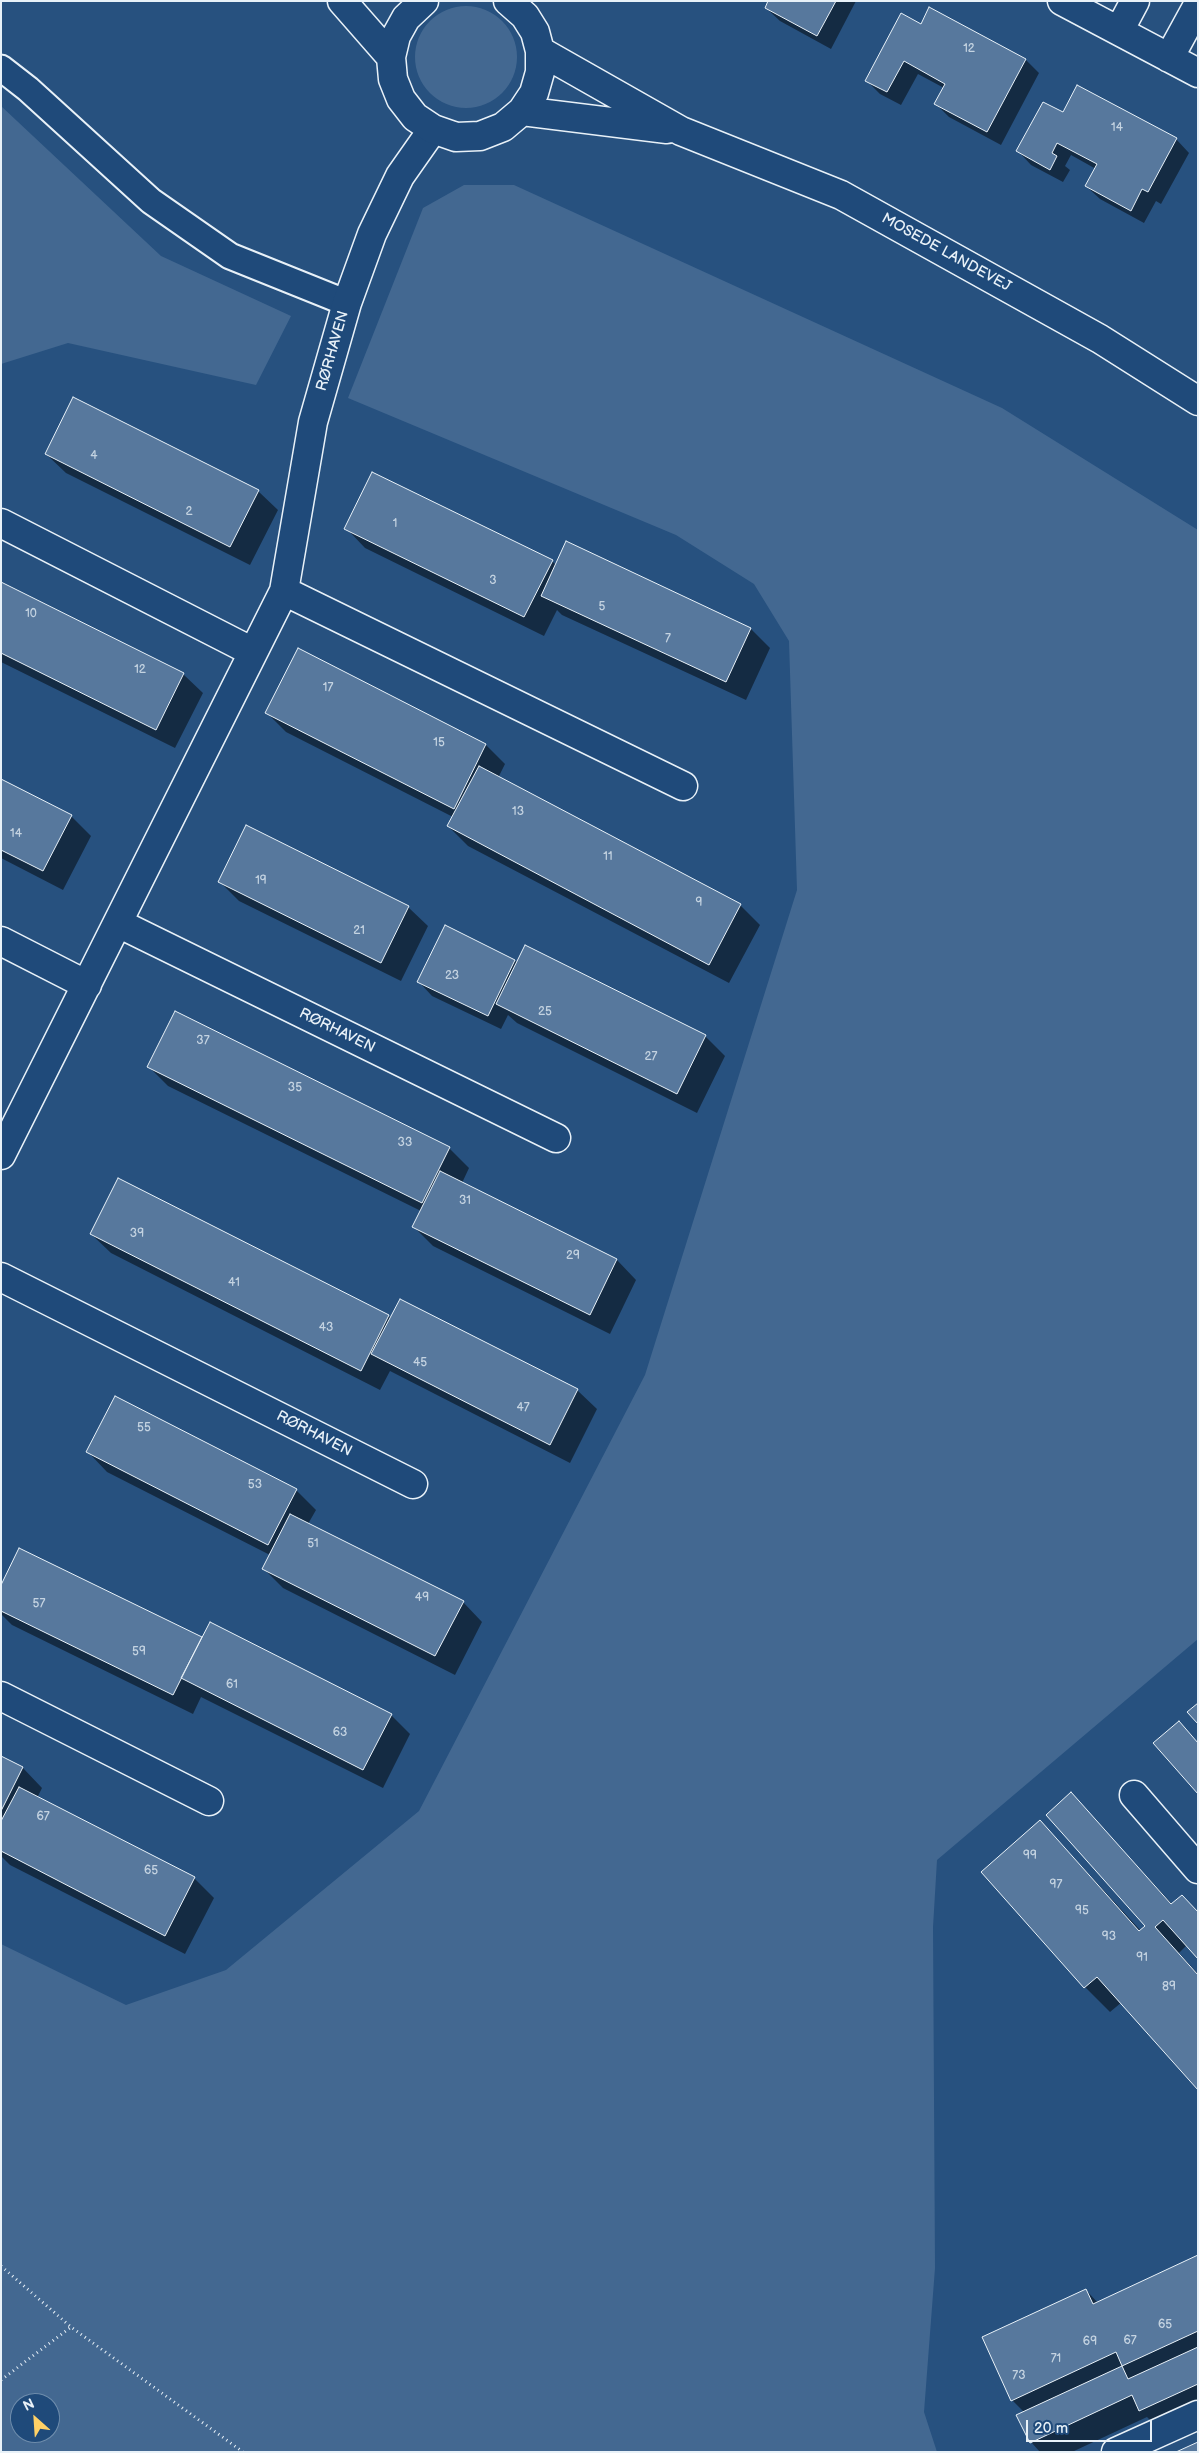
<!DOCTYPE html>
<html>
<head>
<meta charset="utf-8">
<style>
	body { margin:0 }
	#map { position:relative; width:1199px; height:2453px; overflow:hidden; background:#27517f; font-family:"Balsamiq Sans",sans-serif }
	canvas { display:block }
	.frame { position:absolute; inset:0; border:2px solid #e8f1f8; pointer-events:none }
	.north { position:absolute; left:10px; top:2393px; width:50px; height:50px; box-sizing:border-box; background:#1f4a7a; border:1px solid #6f8dac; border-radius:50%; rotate:334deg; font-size:14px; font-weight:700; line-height:20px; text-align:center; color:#e8f1f8 }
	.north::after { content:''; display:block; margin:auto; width:18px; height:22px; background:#ffd166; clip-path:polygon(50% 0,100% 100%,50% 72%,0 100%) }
	.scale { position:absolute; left:1026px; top:2420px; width:126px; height:22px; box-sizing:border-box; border:2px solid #e8f1f8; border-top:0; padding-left:6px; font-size:15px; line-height:18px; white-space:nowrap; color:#e8f1f8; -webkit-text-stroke:4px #1f4a7a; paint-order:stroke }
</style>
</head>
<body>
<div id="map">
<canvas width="1199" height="2453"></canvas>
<div class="frame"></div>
<div class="north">N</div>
<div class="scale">20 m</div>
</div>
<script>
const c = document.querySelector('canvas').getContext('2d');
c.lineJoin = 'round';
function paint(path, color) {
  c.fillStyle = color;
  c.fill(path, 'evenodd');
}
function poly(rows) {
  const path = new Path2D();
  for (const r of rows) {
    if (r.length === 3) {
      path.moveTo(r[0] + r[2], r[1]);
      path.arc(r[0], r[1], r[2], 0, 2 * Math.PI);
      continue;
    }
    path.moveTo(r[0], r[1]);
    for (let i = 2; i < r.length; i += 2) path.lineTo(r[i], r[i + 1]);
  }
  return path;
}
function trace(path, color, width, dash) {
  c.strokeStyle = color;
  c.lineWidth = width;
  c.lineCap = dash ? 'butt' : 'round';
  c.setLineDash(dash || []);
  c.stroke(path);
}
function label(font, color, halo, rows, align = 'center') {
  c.font = font + ' "Balsamiq Sans",sans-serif';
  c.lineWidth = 4;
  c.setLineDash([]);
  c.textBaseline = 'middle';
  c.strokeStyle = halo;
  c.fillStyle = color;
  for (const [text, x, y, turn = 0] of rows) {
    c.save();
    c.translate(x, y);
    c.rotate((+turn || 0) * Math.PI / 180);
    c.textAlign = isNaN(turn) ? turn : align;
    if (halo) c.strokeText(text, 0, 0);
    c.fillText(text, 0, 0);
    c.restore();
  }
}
paint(poly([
	[466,57,51],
	[1,106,161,256,291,316,256,385,68,343,1,364],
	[464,185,514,185,1002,408,1198,530,1198,1639,937,1860,933,1927,935,2268,924,2412,937,2452,1,2452,1,1944,126,2005,226,1970,419,1811,645,1375,797,890,789,641,754,584,676,535,348,398,423,208],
	[20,2403,50,2403,50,2433,20,2433]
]), '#436891');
paint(poly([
	[770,1,856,1,831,49,780,21,766,8],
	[930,8,1026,60,1039,73,1001,145,949,117,936,104,944,88,918,74,901,105,880,94,866,80,921,26],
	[1064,114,1176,139,1189,153,1161,204,1156,201,1144,223,1100,199,1086,186,1096,169,1071,155,1065,166,1070,170,1063,182,1031,165,1018,151],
	[46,454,258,491,278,510,250,565,66,473],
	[346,528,552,561,556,565,751,629,770,648,746,700,562,615,557,610,544,636,365,548],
	[1,584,183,674,203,693,175,748,1,662],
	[267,713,486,745,505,764,498,778,740,905,760,925,729,983,468,846,448,826,453,817,286,732],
	[1,781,71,816,91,836,63,890,1,858],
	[219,881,408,907,428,926,401,981,239,901],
	[515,961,705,1036,725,1056,697,1113,517,1023,508,1015,501,1029,432,996,419,982],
	[175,1012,449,1148,469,1168,462,1183,617,1260,636,1280,610,1334,433,1246,414,1227,421,1211,168,1086,148,1066],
	[91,1234,388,1316,577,1390,597,1409,570,1463,390,1371,380,1390,111,1253],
	[88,1452,296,1490,316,1510,308,1524,463,1602,482,1622,455,1675,283,1588,263,1568,270,1555,107,1472],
	[20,1549,203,1639,391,1715,410,1734,383,1788,201,1697,193,1714,12,1625,1,1614,1,1588],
	[1,1758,23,1768,42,1788,37,1798,194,1878,214,1898,185,1954,10,1865,1,1856],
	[1071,1794,1173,1905,1187,1945,1179,1953,1198,1974,1198,2088,1122,2002,1110,2012,1085,1987,982,1872,1040,1821,1141,1931,1147,1926],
	[1198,2257,1198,2412,1160,2430,1147,2417,1072,2452,1040,2452,1031,2442,1024,2412,1012,2400,1086,2290,1098,2303]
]), '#0007');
const building = poly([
	[768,1,836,1,817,36,765,8,768,1],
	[929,7,1026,59,987,132,934,104,945,84,904,61,887,92,865,81,901,13,921,24,929,7],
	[1077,85,1177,138,1148,192,1142,189,1131,211,1085,186,1097,164,1057,143,1052,153,1057,156,1050,170,1016,151,1043,102,1063,112,1077,85],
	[73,397,259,490,230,547,45,454,73,397],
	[372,472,553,560,524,617,344,529,372,472],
	[566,541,751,628,726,682,541,596,566,541],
	[1,582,184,673,156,730,1,653,1,582],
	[298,648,486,744,454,809,265,713,298,648],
	[479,766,741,904,709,965,447,826,479,766],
	[1,779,72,815,43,871,1,850,1,779],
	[246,825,409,906,381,963,218,882,246,825],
	[445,925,515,960,488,1016,417,982,445,925],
	[525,945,706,1035,677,1094,496,1004,525,945],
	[175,1011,450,1147,422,1203,147,1067,175,1011],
	[440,1171,617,1259,590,1315,412,1227,440,1171],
	[118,1178,389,1315,361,1371,90,1234,118,1178],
	[400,1299,578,1389,550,1445,371,1354,400,1299],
	[115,1396,297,1489,268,1545,86,1452,115,1396],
	[290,1514,464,1601,435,1656,262,1569,290,1514],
	[19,1548,202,1637,173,1695,1,1611,1,1585,19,1548],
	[210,1622,392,1714,363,1770,181,1678,210,1622],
	[1198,1703,1198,1724,1187,1712,1198,1703],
	[1179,1721,1198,1743,1198,1794,1153,1743,1179,1721],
	[1,1756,23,1767,1,1811,1,1756],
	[19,1787,195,1877,165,1936,1,1851,1,1821,19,1787],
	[1071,1792,1171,1904,1182,1895,1198,1912,1198,1959,1163,1920,1155,1927,1198,1975,1198,2090,1097,1977,1084,1988,981,1872,1040,1820,1139,1931,1145,1926,1046,1815,1071,1792],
	[1198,2255,1198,2331,1122,2366,1116,2352,1011,2401,982,2337,1086,2289,1093,2304,1198,2255],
	[1198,2347,1198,2384,1139,2411,1132,2395,1030,2443,1016,2415,1122,2366,1128,2379,1198,2347],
	[1198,2442,1198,2452,1176,2452,1198,2442]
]);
paint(building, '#57789d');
trace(building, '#e8f1f8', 1);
const service = poly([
	[1,68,28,89,151,201,230,256,347,303]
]);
const minor = poly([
	[1062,1,1198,73],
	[1119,31,1135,1],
	[1169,58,1198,5],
	[1,523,253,652],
	[284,591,683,786],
	[118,923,556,1138],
	[1,941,87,985],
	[1,1155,284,591,313,422,347,303,372,234,400,176,433,129],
	[1,1277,413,1484],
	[1,1696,209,1801],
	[1134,1795,1198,1869],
	[1116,2452,1198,2415]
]);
const secondary = poly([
	[342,1,391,57],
	[424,1,406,18,396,36,391,57,393,79,401,99,415,117,433,129,456,137,480,136,503,127,522,111,534,93,540,72,540,51,535,32,525,16,508,1],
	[540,51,681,131,841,195,1100,339,1198,401],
	[522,111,667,129]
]);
trace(service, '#e8f1f8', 29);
trace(minor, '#e8f1f8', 31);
trace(secondary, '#e8f1f8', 31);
trace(poly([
	[1,2266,71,2327,243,2452],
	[1,2380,71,2327]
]), '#e8f1f8', 3, [1, 4]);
trace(service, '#1f4a7a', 25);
trace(minor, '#1f4a7a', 28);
trace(secondary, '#1f4a7a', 28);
label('12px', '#c4d3e1', null, [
	["12",969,49],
	["14",1117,128],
	["4",94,456],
	["2",189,512],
	["1",395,524],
	["3",493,581],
	["5",602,607],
	["10",31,614],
	["7",668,639],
	["12",140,670],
	["17",328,688],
	["15",439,743],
	["13",518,812],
	["14",16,834],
	["11",608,857],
	["19",261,881],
	["9",699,903],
	["21",359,931],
	["23",452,976],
	["25",545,1012],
	["37",203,1041],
	["27",651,1057],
	["35",295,1088],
	["33",405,1143],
	["31",465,1201],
	["39",137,1234],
	["29",573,1256],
	["41",234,1283],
	["43",326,1328],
	["45",420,1363],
	["47",523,1408],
	["55",144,1428],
	["53",255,1485],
	["51",313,1544],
	["49",422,1598],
	["57",39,1604],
	["59",139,1652],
	["61",232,1685],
	["63",340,1733],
	["67",43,1817],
	["99",1030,1856],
	["65",151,1871],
	["97",1056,1885],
	["95",1082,1911],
	["93",1109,1937],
	["91",1142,1958],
	["89",1169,1987],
	["65",1165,2325],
	["67",1130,2341],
	["69",1090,2342],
	["71",1056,2359],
	["73",1019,2376]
]);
label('15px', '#e8f1f8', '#1f4a7a', [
	["MOSEDE LANDEVEJ",946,253,29],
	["RØRHAVEN",333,351,-74],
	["RØRHAVEN",337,1031,26],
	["RØRHAVEN",314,1434,27]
]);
</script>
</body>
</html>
